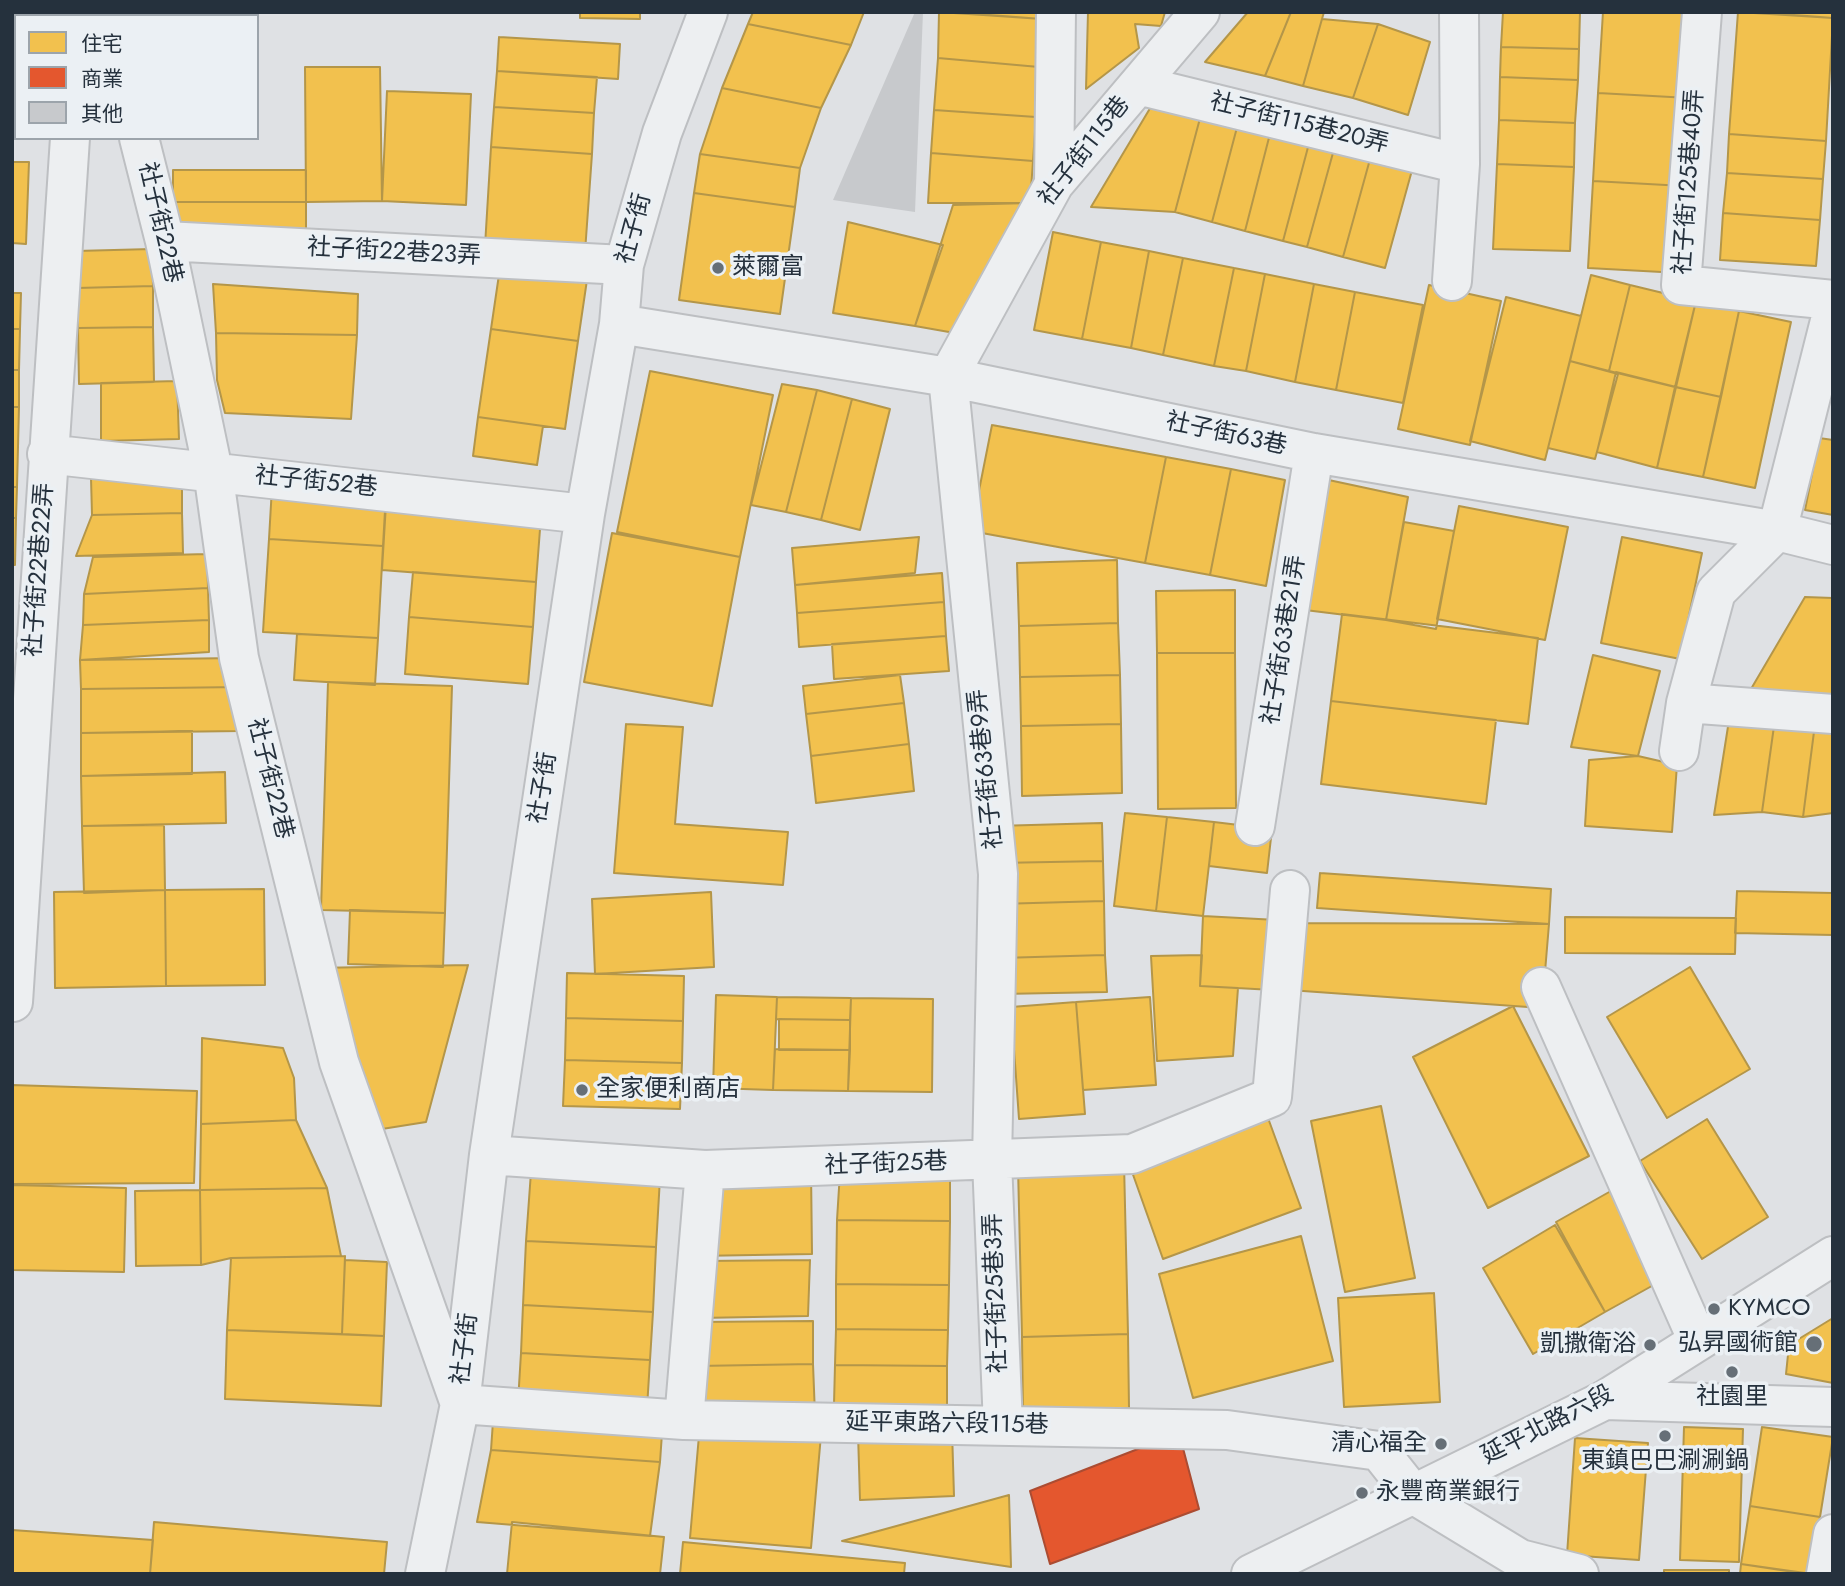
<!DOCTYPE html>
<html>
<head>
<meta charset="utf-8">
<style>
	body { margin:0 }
	#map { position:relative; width:1845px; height:1586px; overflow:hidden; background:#dfe1e4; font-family:Jost,"Noto Sans TC",sans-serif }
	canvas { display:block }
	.frame { position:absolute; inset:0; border:14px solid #25313d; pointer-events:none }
	.legend { position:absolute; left:14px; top:14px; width:245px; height:126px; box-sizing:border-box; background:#ebf0f4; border:2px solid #9ca4ab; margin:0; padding:9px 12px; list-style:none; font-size:21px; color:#25313d }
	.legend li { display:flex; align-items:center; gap:14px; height:35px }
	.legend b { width:35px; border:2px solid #9ca4ab }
</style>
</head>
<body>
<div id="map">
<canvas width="1845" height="1586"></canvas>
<div class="frame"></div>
<ul class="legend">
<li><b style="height:19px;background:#f2c14e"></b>住宅</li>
<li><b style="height:19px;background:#e4572e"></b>商業</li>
<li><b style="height:19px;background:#c7c9cc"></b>其他</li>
</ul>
</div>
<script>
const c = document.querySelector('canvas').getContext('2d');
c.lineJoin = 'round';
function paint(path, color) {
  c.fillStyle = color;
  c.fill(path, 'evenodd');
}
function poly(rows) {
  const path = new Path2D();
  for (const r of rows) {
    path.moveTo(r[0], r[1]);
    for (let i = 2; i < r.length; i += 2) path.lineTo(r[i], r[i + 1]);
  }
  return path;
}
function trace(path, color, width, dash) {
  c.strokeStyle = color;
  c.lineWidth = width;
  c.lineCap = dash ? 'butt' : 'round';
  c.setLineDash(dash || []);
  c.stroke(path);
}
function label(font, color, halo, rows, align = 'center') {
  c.font = font + ' Jost,"Noto Sans TC",sans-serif';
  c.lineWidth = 7;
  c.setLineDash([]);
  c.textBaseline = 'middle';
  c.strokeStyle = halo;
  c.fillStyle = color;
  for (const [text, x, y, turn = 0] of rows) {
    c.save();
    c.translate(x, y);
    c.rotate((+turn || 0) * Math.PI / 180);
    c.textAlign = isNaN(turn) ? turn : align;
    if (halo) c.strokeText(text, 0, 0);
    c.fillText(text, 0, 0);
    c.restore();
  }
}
const homes = poly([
	[12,12,95,12,94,16,16,16,16,65,12,64,12,12],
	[142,12,229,12,229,14,142,15,142,12],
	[580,12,640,12,640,19,580,18,580,12],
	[753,12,864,12,851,45,748,24,753,12],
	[939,12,1042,19,1039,67,938,58,939,12],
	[950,12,1042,12,1042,19,950,12],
	[1088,12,1165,12,1161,26,1135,24,1139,48,1086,89,1088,12],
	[1248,12,1291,12,1265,76,1205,62,1248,12],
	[1291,12,1324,12,1303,86,1265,76,1291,12],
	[1503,12,1580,12,1579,49,1501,47,1503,12],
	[1603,12,1695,12,1689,98,1598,93,1603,12],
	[1738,12,1833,18,1826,141,1729,134,1738,12],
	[1755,12,1833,12,1833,18,1755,12],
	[1322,19,1378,24,1353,98,1303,86,1322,19],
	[748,24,851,45,821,108,722,88,748,24],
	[1378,24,1430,42,1408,115,1353,98,1378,24],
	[499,37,620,44,618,79,497,71,499,37],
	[1501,47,1579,49,1578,80,1500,77,1501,47],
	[938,58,1039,67,1036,117,934,110,938,58],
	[305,67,380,67,382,201,306,202,305,67],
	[497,71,597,77,594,113,494,107,497,71],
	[1500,77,1578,80,1575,123,1499,120,1500,77],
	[722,88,821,108,800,168,700,154,722,88],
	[1161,90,1203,107,1175,212,1091,207,1161,90],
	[387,91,471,94,466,205,382,201,387,91],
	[1598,93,1689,98,1684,186,1593,181,1598,93],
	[494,107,594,113,592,154,491,147,494,107],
	[1203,107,1240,116,1212,222,1175,212,1203,107],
	[934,110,1036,117,1033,161,931,153,934,110],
	[1240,116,1272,126,1245,231,1212,222,1240,116],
	[1499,120,1575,123,1574,167,1497,164,1499,120],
	[1272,126,1311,136,1283,241,1245,231,1272,126],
	[1729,134,1826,141,1823,179,1727,173,1729,134],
	[1311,136,1336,142,1307,247,1283,241,1311,136],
	[1336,142,1372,152,1343,257,1307,247,1336,142],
	[491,147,592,154,585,252,485,246,491,147],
	[1372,152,1414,163,1385,268,1343,257,1372,152],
	[931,153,1033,161,1030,203,928,203,931,153],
	[700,154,800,168,795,207,694,193,700,154],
	[12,162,29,162,26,244,12,243,12,162],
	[1497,164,1574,167,1570,251,1493,249,1497,164],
	[173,170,306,170,306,202,173,202,173,170],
	[1727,173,1823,179,1820,220,1723,213,1727,173],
	[1593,181,1684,186,1680,273,1588,268,1593,181],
	[694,193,795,207,780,314,679,300,694,193],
	[173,202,306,202,306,235,172,234,173,202],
	[1030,203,966,335,915,326,953,205,1030,203],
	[1723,213,1820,220,1816,266,1720,260,1723,213],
	[848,222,943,245,915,326,833,313,848,222],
	[1053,232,1101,242,1082,339,1034,330,1053,232],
	[1101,242,1149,251,1131,348,1082,339,1101,242],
	[152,249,153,286,77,288,76,251,152,249],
	[1149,251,1183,258,1163,355,1131,348,1149,251],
	[1183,258,1234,268,1214,366,1163,355,1183,258],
	[501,261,588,273,578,341,491,329,501,261],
	[1234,268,1265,274,1246,371,1214,366,1234,268],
	[1265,274,1314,284,1295,382,1246,371,1265,274],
	[1591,275,1630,285,1609,371,1570,361,1591,275],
	[213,284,358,294,357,335,216,333,213,284],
	[1314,284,1355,292,1336,390,1295,382,1314,284],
	[1429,285,1501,301,1470,445,1398,429,1429,285],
	[1630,285,1696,301,1675,387,1609,371,1630,285],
	[153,286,153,327,78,328,77,288,153,286],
	[1355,292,1423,305,1403,403,1336,390,1355,292],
	[12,293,21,293,20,329,12,329,12,293],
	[1506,297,1581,316,1545,460,1470,441,1506,297],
	[1696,301,1739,311,1721,397,1676,387,1696,301],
	[1739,311,1791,322,1755,488,1703,477,1739,311],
	[153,327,154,382,79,384,78,328,153,327],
	[12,329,20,329,19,370,12,370,12,329],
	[491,329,578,341,565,429,478,417,491,329],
	[216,333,357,335,351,419,225,413,217,380,216,333],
	[1570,361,1618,374,1595,459,1548,448,1570,361],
	[12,370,19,370,19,407,12,407,12,370],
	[650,371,773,395,740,557,617,532,650,371],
	[1616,372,1676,387,1657,468,1597,452,1616,372],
	[177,381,179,439,101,441,101,383,177,381],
	[782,384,817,390,786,512,751,505,782,384],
	[1675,387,1721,397,1703,477,1657,468,1675,387],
	[817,390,852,399,821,520,786,512,817,390],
	[852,399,890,409,860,530,821,520,852,399],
	[12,407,19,407,17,487,12,487,12,407],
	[478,417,543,426,537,465,473,456,478,417],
	[992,425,1166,457,1145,563,971,531,992,425],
	[1819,438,1833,440,1833,515,1805,510,1819,438],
	[1166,457,1231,469,1210,575,1145,563,1166,457],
	[1231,469,1285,480,1266,586,1210,575,1231,469],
	[182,476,182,513,92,515,91,478,182,476],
	[1324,479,1408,497,1386,620,1305,610,1324,479],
	[12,487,17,487,16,518,12,518,12,487],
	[272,487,386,493,383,546,269,539,272,487],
	[386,504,541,516,536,582,382,570,386,504],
	[1459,506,1568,527,1545,640,1437,619,1459,506],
	[182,513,183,553,76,556,92,515,182,513],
	[12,518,16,518,15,565,12,565,12,518],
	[1404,522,1454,531,1436,629,1386,620,1404,522],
	[612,533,740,557,712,706,584,682,612,533],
	[919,537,915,573,795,585,792,548,919,537],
	[1622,537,1702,553,1680,659,1601,643,1622,537],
	[269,539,383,546,378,638,263,632,269,539],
	[207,554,208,588,84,594,93,557,207,554],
	[1117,560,1118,623,1019,626,1017,563,1117,560],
	[413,572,536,582,533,627,409,617,413,572],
	[942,573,944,602,797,613,795,585,942,573],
	[208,588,209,620,83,625,84,594,208,588],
	[1235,590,1235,653,1157,653,1156,591,1235,590],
	[1805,597,1833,598,1833,714,1741,706,1805,597],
	[944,602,946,636,799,647,797,613,944,602],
	[1342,614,1538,638,1528,724,1331,701,1342,614],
	[409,617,533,627,528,684,405,674,409,617],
	[209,620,209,652,80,660,83,625,209,620],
	[1118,623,1120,675,1020,677,1019,626,1118,623],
	[297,634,378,638,375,685,294,680,297,634],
	[946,636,949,671,834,679,832,644,946,636],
	[1157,653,1235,653,1236,808,1158,809,1157,653],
	[1593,655,1660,671,1638,756,1571,747,1593,655],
	[239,658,241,687,81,689,80,660,239,658],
	[900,675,904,703,806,714,803,686,900,675],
	[1120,675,1121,724,1021,726,1020,677,1120,675],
	[328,682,452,686,445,913,321,910,328,682],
	[241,687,241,731,81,733,81,689,241,687],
	[1331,701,1496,720,1486,804,1321,784,1331,701],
	[904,703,909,744,811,756,806,714,904,703],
	[1730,714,1775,719,1762,812,1714,815,1730,714],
	[1775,719,1815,724,1803,817,1762,812,1775,719],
	[626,724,683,727,675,824,788,832,783,885,614,873,626,724],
	[1121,724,1122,793,1022,796,1021,726,1121,724],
	[1815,724,1833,725,1833,813,1803,817,1815,724],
	[192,731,192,774,81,776,81,733,192,731],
	[909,744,914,791,816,803,811,756,909,744],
	[1638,756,1677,765,1672,832,1585,826,1589,760,1638,756],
	[225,772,226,823,82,826,81,776,225,772],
	[1125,813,1167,817,1156,911,1114,906,1125,813],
	[1167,817,1214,822,1203,916,1156,911,1167,817],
	[1214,822,1272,829,1267,873,1209,866,1214,822],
	[1102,823,1103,861,998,863,996,826,1102,823],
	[164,825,165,890,84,893,82,826,164,825],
	[1103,861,1104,901,998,904,998,863,1103,861],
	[1320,873,1551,889,1549,924,1317,908,1320,873],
	[264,889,265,985,166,986,165,890,264,889],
	[165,890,166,986,55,988,54,892,165,890],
	[1737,891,1833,893,1833,935,1735,933,1737,891],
	[711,892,714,967,595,974,592,899,711,892],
	[1104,901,1105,955,1000,958,998,904,1104,901],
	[350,910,445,913,443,967,348,964,350,910],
	[1203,916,1277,920,1273,990,1200,986,1203,916],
	[1565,917,1736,918,1735,954,1565,953,1565,917],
	[1305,923,1549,924,1542,1008,1289,990,1305,923],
	[1105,955,1107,992,1001,994,1000,958,1105,955],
	[1202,955,1200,986,1238,988,1233,1056,1157,1061,1151,956,1202,955],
	[468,965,426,1122,363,1132,316,968,468,965],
	[1690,967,1750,1069,1667,1118,1607,1017,1690,967],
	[567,973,684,976,683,1021,566,1018,567,973],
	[716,995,777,997,773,1090,713,1088,716,995],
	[777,997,851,998,850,1020,776,1019,777,997],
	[1150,997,1156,1085,1083,1090,1076,1002,1150,997],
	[851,998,933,999,932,1092,848,1091,851,998],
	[1076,1002,1085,1114,1019,1119,1011,1007,1076,1002],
	[1513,1006,1589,1156,1488,1208,1413,1057,1513,1006],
	[566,1018,683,1021,682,1063,565,1060,566,1018],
	[779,1019,850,1020,850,1050,779,1050,779,1019],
	[202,1038,283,1048,294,1078,296,1120,201,1124,202,1038],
	[775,1049,850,1050,848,1091,773,1090,775,1049],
	[565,1060,682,1063,680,1109,563,1106,565,1060],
	[12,1085,197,1091,194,1183,12,1184,12,1085],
	[1381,1106,1415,1278,1345,1292,1311,1121,1381,1106],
	[1268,1118,1301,1208,1163,1259,1131,1169,1268,1118],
	[1707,1119,1768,1217,1702,1259,1640,1161,1707,1119],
	[296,1120,327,1188,200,1190,201,1124,296,1120],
	[1124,1163,1128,1334,1022,1337,1018,1167,1124,1163],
	[811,1170,812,1254,696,1256,695,1171,811,1170],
	[531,1172,660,1178,656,1247,526,1241,531,1172],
	[840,1172,950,1174,950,1221,837,1220,840,1172],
	[12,1185,126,1188,124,1272,12,1270,12,1185],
	[1618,1187,1668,1277,1605,1312,1556,1222,1618,1187],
	[327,1188,341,1256,231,1258,201,1265,200,1190,327,1188],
	[200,1190,201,1265,136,1266,135,1191,200,1190],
	[837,1220,950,1221,949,1285,836,1284,837,1220],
	[1555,1225,1605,1312,1533,1354,1483,1268,1555,1225],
	[1301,1236,1333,1361,1193,1398,1159,1274,1301,1236],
	[526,1241,656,1247,653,1312,523,1305,526,1241],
	[345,1256,342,1334,227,1330,231,1258,345,1256],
	[345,1260,387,1262,384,1336,342,1334,345,1260],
	[810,1260,808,1316,699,1318,702,1261,810,1260],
	[836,1284,949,1285,948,1330,836,1329,836,1284],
	[1434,1293,1440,1402,1344,1407,1338,1298,1434,1293],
	[523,1305,653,1312,650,1360,521,1353,523,1305],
	[1833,1318,1833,1383,1786,1374,1789,1345,1833,1318],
	[813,1321,813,1364,697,1366,697,1322,813,1321],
	[836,1329,948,1330,947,1366,835,1365,836,1329],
	[227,1330,384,1336,381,1406,225,1399,227,1330],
	[1128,1334,1129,1408,1023,1411,1022,1337,1128,1334],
	[521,1353,650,1360,647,1408,518,1402,521,1353],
	[813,1364,815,1415,698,1417,697,1366,813,1364],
	[835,1365,947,1366,947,1406,834,1404,835,1365],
	[494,1407,663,1419,660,1462,491,1450,494,1407],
	[700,1424,821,1435,811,1548,690,1538,700,1424],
	[1684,1427,1743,1429,1739,1562,1680,1560,1684,1427],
	[1762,1427,1833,1437,1820,1517,1750,1506,1762,1427],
	[952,1430,954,1496,860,1500,858,1433,952,1430],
	[1575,1438,1648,1443,1639,1560,1567,1555,1575,1438],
	[491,1450,660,1462,650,1536,477,1522,491,1450],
	[1009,1495,1011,1567,842,1541,1009,1495],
	[1750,1506,1820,1517,1812,1574,1741,1564,1750,1506],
	[154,1522,387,1542,384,1574,150,1574,154,1522],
	[512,1522,664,1537,660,1574,507,1574,512,1522],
	[12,1530,153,1540,150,1574,12,1573,12,1530],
	[683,1542,905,1563,904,1574,680,1574,683,1542],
	[1741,1564,1807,1574,1740,1574,1741,1564],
	[1664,1570,1729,1570,1729,1574,1664,1574,1664,1570]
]);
paint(homes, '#f2c14e');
trace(homes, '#b49649', 2);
const shops = poly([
	[1179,1433,1199,1509,1050,1564,1030,1491,1179,1433]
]);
paint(shops, '#e4572e');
trace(shops, '#ab4c32', 2);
paint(poly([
	[915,12,923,12,915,212,833,200]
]), '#c7c9cc');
const minor = poly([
	[111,12,112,16],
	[1702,12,1681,285,1833,300],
	[1138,85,1460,164],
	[139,138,165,241,213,471,239,658,339,1062,460,1404,684,1420,1227,1430,1379,1451,1413,1494,1520,1559,1579,1574],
	[1054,184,1056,12],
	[165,241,624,265],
	[1452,281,1460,164,1459,12],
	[619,324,948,377,1314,453,1777,531,1833,545],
	[47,454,585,514],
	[1686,703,1833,714],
	[1679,751,1686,703,1716,592,1777,531,1833,309],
	[1255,826,1314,453],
	[1541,987,1698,1341],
	[13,1002,70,138],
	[489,1155,705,1170,1132,1154,1272,1097,1290,890],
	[1605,1400,1833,1407],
	[684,1420,705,1170],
	[1003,1426,992,1161,998,874,948,377,1054,184,1200,12],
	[425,1574,460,1404,489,1155,585,514,619,324,624,265,662,133,708,12],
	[1251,1574,1605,1400,1833,1256],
	[1826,1574,1833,1534]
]);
trace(minor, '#bdbfc2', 42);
trace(minor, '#edeff1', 38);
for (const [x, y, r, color] of [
	[718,268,7,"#666f77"],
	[582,1090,7,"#666f77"],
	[1714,1309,7,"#666f77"],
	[1814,1344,9,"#666f77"],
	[1650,1345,7,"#666f77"],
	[1732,1372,7,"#666f77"],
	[1665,1436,7,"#666f77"],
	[1441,1444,7,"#666f77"],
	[1362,1493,7,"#666f77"]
]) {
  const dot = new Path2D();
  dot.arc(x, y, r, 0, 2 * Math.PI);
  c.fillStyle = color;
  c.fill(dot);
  trace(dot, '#ebf0f4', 2.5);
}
label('24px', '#25313d', '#ebf0f4', [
	["社子街115巷20弄",1299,124,14],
	["社子街115巷",1085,152,-52],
	["社子街125巷40弄",1690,182,-86],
	["社子街22巷",159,223,77],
	["社子街",635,229,-75],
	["社子街22巷23弄",394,253,3],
	["社子街63巷",1226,435,12],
	["社子街52巷",316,483,6],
	["社子街22巷22弄",40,570,-86],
	["社子街63巷21弄",1285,640,-81],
	["社子街63巷9弄",987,769,-96],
	["社子街22巷",269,779,76],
	["社子街",544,788,-81],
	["社子街25巷",886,1165,-2],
	["社子街25巷3弄",997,1293,-92],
	["社子街",466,1349,-83],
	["延平東路六段115巷",947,1425,1],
	["延平北路六段",1548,1426,-27]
]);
label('24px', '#25313d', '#ebf0f4', [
	["萊爾富",732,268],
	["全家便利商店",596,1090],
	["KYMCO",1728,1309],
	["弘昇國術館",1798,1344,"right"],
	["凱撒衛浴",1636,1345,"right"],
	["社園里",1732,1398,"center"],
	["清心福全",1427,1444,"right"],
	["東鎮巴巴涮涮鍋",1665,1462,"center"],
	["永豐商業銀行",1376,1493]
], 'left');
</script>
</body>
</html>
